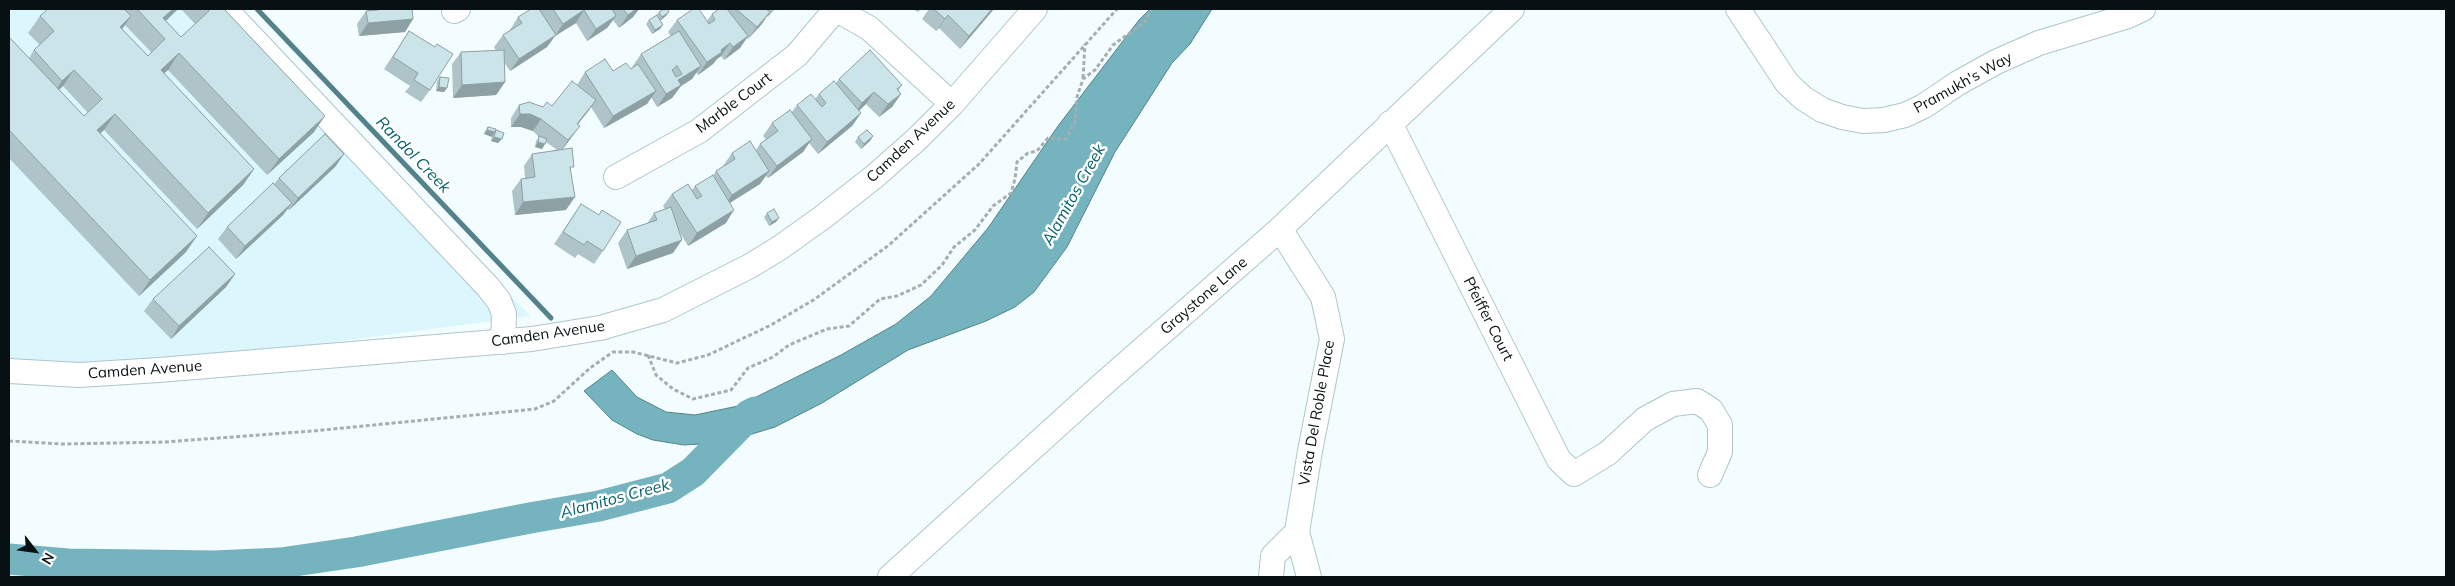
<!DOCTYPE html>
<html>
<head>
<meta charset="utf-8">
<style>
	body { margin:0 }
	#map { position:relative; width:2455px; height:586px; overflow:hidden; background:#f3fdff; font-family:Mulish,sans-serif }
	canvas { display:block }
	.frame { position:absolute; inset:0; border:10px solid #071012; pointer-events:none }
	.north { position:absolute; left:10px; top:526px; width:50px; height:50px; -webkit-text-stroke:4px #fff; paint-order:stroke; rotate:120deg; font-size:14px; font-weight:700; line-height:20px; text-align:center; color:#071012 }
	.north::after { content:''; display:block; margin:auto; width:18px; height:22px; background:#071012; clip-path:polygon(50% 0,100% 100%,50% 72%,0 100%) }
</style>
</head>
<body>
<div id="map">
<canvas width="2455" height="586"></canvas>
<div class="frame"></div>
<div class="north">N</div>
</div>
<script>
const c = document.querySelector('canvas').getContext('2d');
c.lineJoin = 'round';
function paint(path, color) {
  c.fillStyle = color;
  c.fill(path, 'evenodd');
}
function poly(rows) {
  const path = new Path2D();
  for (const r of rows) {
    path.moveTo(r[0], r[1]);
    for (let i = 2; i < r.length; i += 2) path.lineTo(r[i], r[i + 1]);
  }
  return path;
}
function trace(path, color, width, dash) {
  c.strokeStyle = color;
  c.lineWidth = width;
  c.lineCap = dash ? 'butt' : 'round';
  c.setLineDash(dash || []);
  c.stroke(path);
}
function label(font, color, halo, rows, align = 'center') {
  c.font = font + ' Mulish,sans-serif';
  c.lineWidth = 5;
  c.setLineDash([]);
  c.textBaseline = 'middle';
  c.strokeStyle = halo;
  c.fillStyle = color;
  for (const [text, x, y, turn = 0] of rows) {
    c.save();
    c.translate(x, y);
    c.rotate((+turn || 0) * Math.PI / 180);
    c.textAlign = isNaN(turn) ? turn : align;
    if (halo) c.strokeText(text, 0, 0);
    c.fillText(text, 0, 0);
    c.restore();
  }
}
paint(poly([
	[9,9,241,9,530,316,159,365,9,367]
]), '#dbf7fd');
const water = poly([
	[1150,9,1212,9,1190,44,1172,63,1115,152,1067,247,1034,292,1015,307,986,321,908,350,822,403,775,427,742,437,701,444,684,445,653,440,637,434,612,420,584,391,612,370,637,397,666,412,695,415,738,406,841,355,896,324,931,296,988,228,1058,126,1139,20,1150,9]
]);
paint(water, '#75b3be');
trace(water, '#54828a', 1);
trace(poly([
	[257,9,551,318]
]), '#54828a', 5);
trace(poly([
	[9,559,68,564,214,566,281,563,356,552,530,518,599,506,668,488,693,472,749,415,755,412]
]), '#75b3be', 31);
const minor = poly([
	[225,9,488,287,499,301,504,314,503,342],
	[835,9,869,28,952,104],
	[1738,9,1787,83,1803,98,1822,110,1842,117,1863,121,1884,120,1905,115,1924,106,1958,83,1996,62,2039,43,2128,16,2143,9],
	[454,11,458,9],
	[1390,123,1559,460,1574,474,1608,453,1645,419,1673,404,1697,401,1711,410,1720,425,1720,452,1710,475],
	[616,177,699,131,797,55,836,9],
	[1280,229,1323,297,1332,339,1310,451,1297,532,1309,577],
	[9,371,79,375,159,370,532,339,600,328,663,310,750,266,781,247,823,217,875,176,917,139,952,104,1035,9],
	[890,577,1102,385,1280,229,1512,9],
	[1271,577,1273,556,1297,532]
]);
trace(minor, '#adc6cb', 26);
trace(poly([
	[1083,78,1085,44],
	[648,355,656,375,673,389,693,399,731,390,748,368,773,357,789,345,827,329,849,326,880,299,897,296,921,285,942,265,954,247,975,230,993,206,1011,193,1015,179,1017,162,1028,153,1037,151,1048,138,1066,139,1075,122,1077,97,1083,79,1095,70,1113,45,1145,22,1151,9],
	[9,441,61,444,165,442,313,431,535,409,554,401,590,368,613,352,633,352,677,363,708,355,771,325,815,299,889,245,979,164,1117,9]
]), '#a5afb1', 3, [4, 2.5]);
trace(minor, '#fff', 24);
paint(poly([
	[48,9,178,9,166,21,181,37,195,24,181,9,224,9,314,132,267,175,168,70,164,73,254,169,243,185,197,229,104,130,100,133,186,252,139,296,9,158,9,37,29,58,34,50,40,45,28,33,40,16],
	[125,25,151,52,148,56,122,29],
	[63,86,88,113,84,116,59,90],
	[368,9,412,9,413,19,405,32,359,36,357,24,366,11,368,11],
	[531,9,639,9,633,17,619,28,613,20,607,28,587,41,576,23,555,36,547,47,510,71,504,62,505,82,496,95,453,98,452,64,461,52,496,51,494,47,503,35,510,30,518,17],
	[729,9,775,9,768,17,767,16,761,25,748,39,747,38,740,48,724,60,721,56,717,59,713,64,698,75,696,72,692,79,681,86,672,98,657,107,651,97,647,104,604,128,591,107,578,124,571,138,562,150,571,172,566,210,515,215,512,191,521,179,525,178,524,166,532,154,557,150,546,142,542,149,535,147,536,141,539,137,533,131,521,127,511,127,511,118,519,105,543,107,552,106,577,85,585,72,613,71,631,69,633,68,632,67,641,54,671,36,668,32,677,20,707,21,712,14,728,10],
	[913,9,921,9,918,12],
	[929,9,994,9,960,49,939,28,936,31,922,19],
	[659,12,666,16,661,20,660,29,652,34,646,24,649,20,657,15],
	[409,31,430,90,421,102,405,92,410,86,384,69],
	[440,77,447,88,444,92,436,91,437,81],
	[839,79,902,85,898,91,901,94,892,107,879,117,866,104,859,111,861,113,852,126,818,154,809,143,803,152,768,178,766,176,760,184,730,203,726,223,688,246,679,231,673,253,627,269,618,243,627,230,647,224,654,213,665,209,663,206,672,194,692,190,695,186,713,176,716,171,723,166,732,153,756,150,760,144,766,139,763,136,772,123,792,112,797,105,815,99,819,94,836,83],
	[488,127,495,131,498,143,491,141,492,136,484,134,485,131],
	[873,136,870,141,861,149,855,142,858,137],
	[344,154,335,167,289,210,287,209,283,215,236,259,218,239,227,227,274,184,279,178],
	[581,204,603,251,594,264,578,254,575,258,554,244],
	[767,213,776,222,769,226,764,217],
	[235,274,226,287,171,339,144,311,153,299]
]), '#aec4c8');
paint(poly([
	[173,9,178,9,156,30,163,18],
	[636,9,639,9,633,17,619,28,628,15],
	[992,9,994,9,960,49,969,36],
	[584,10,576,23,555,36,547,47,510,71,519,59,555,36,563,24],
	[669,12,666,16,659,21,662,17],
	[770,12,761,25,748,39,757,27],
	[948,15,939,28,936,31],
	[131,16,120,32,120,27],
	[616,16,607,28,587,41,596,29],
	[413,19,405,32,359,36,368,23],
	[663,25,660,29,652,34,655,30],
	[748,36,740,48,724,60,733,47],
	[730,43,721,56,717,59,713,64,698,75,707,62,721,50],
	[179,53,168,70,150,86,161,70],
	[701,66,692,79,681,86,672,98,657,107,666,94,678,80],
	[74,70,63,86,51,97,62,81],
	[505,82,496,95,453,98,462,85],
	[439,87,447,88,444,92,436,91],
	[656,91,647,104,604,128,613,116],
	[874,92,866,104,853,116,862,103],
	[901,94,892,107,879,117,888,104],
	[596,100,587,113,568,136,577,124],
	[861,113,852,126,818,154,827,142],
	[115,114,104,130,86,146,97,130],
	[520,114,530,114,541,119,533,131,521,127,511,127],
	[325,116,314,132,267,175,279,159],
	[580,126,571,138,560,153,568,140],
	[487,130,495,132,492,137,484,134],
	[873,136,870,141,861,149,864,144],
	[494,137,502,139,498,143,491,141],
	[812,139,803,152,768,178,777,166],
	[538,142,545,144,542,149,535,147],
	[344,154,335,167,289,210,298,198],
	[254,169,243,185,197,229,208,213],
	[769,171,760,184,723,207,732,195],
	[575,197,566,210,515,215,523,202],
	[292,203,283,215,236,259,245,246],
	[734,210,726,223,688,246,697,233],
	[779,218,776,222,769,226,772,222],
	[197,236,186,252,139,296,150,280],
	[682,240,673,253,627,269,636,256],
	[235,274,226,287,171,339,179,326]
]), '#8da0a3');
const building = poly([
	[48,9,124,9,131,16,120,27,148,56,165,39,137,9,173,9,163,18,181,37,209,11,207,9,224,9,325,116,279,159,179,53,161,70,254,169,208,213,115,114,97,130,197,236,150,280,9,130,9,37,84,116,102,99,74,70,62,81,34,50,54,31,40,16,48,9],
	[378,9,412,9,413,19,368,23,366,11,378,10,378,9],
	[531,9,539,9,556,35,519,59,503,35,522,23,518,17,531,9],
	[553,9,612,9,616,16,596,29,584,10,563,24,553,9],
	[623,9,636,9,628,15,623,9],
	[664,9,667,9,669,12,662,17,659,12,664,9],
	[693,9,699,9,709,24,715,20,712,14,719,9,727,9,748,36,733,47,730,43,721,50,722,52,707,62,677,20,693,9],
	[736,9,766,9,770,12,757,27,736,9],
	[934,9,992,9,969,36,948,15,945,19,934,9],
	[657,15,663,25,655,30,649,20,657,15],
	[409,31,435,47,437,44,453,54,430,90,414,80,418,73,393,57,409,31],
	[679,31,701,66,678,80,681,85,666,94,641,54,679,31],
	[677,66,682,74,676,77,672,70,677,66],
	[504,50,505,82,462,85,461,52,504,50],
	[870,50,902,85,897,89,901,94,888,104,874,92,862,103,839,79,870,50],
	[605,59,613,71,626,63,631,69,638,64,656,91,613,116,585,72,605,59],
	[440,77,449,78,447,88,439,87,440,77],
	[572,81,596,100,577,124,580,126,568,140,541,119,530,114,520,114,519,105,529,102,543,107,547,102,552,106,572,81],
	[834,81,861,113,827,142,797,105,811,94,822,107,826,103,819,94,834,81],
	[790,110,812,139,777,166,760,144,778,131,772,123,790,110],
	[488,127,496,129,495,132,487,130,488,127],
	[496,130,504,133,502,139,494,137,496,130],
	[867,130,873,136,864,144,858,137,867,130],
	[325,134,344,154,298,198,279,178,325,134],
	[539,136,547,139,545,144,538,142,539,136],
	[750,141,769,171,732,195,716,171,735,159,732,153,750,141],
	[572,148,574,167,570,167,575,197,523,202,521,179,535,177,532,154,572,148],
	[713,175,734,210,697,233,672,194,688,184,697,199,702,196,695,186,713,175],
	[273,183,292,203,245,246,227,227,273,183],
	[581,204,599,215,602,210,621,222,603,251,587,241,584,245,563,232,581,204],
	[671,207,682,240,636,256,627,230,657,220,654,213,671,207],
	[774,209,779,218,772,222,767,213,774,209],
	[209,247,235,274,179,326,153,299,209,247]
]);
paint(building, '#cae4e9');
trace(building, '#8da0a3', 1);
label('15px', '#071012', '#fff', [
	["Pramukh's Way",1963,83,-29],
	["Marble Court",734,103,-37],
	["Camden Avenue",911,141,-43],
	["Graystone Lane",1204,296,-41],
	["Pfeiffer Court",1488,319,63],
	["Camden Avenue",548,334,-8],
	["Camden Avenue",145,370,-4],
	["Vista Del Roble Place",1317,413,-80]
]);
label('italic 16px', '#07626e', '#fff', [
	["Randol Creek",413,155,46],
	["Alamitos Creek",1074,195,-61],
	["Alamitos Creek",615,499,-15]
]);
</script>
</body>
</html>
